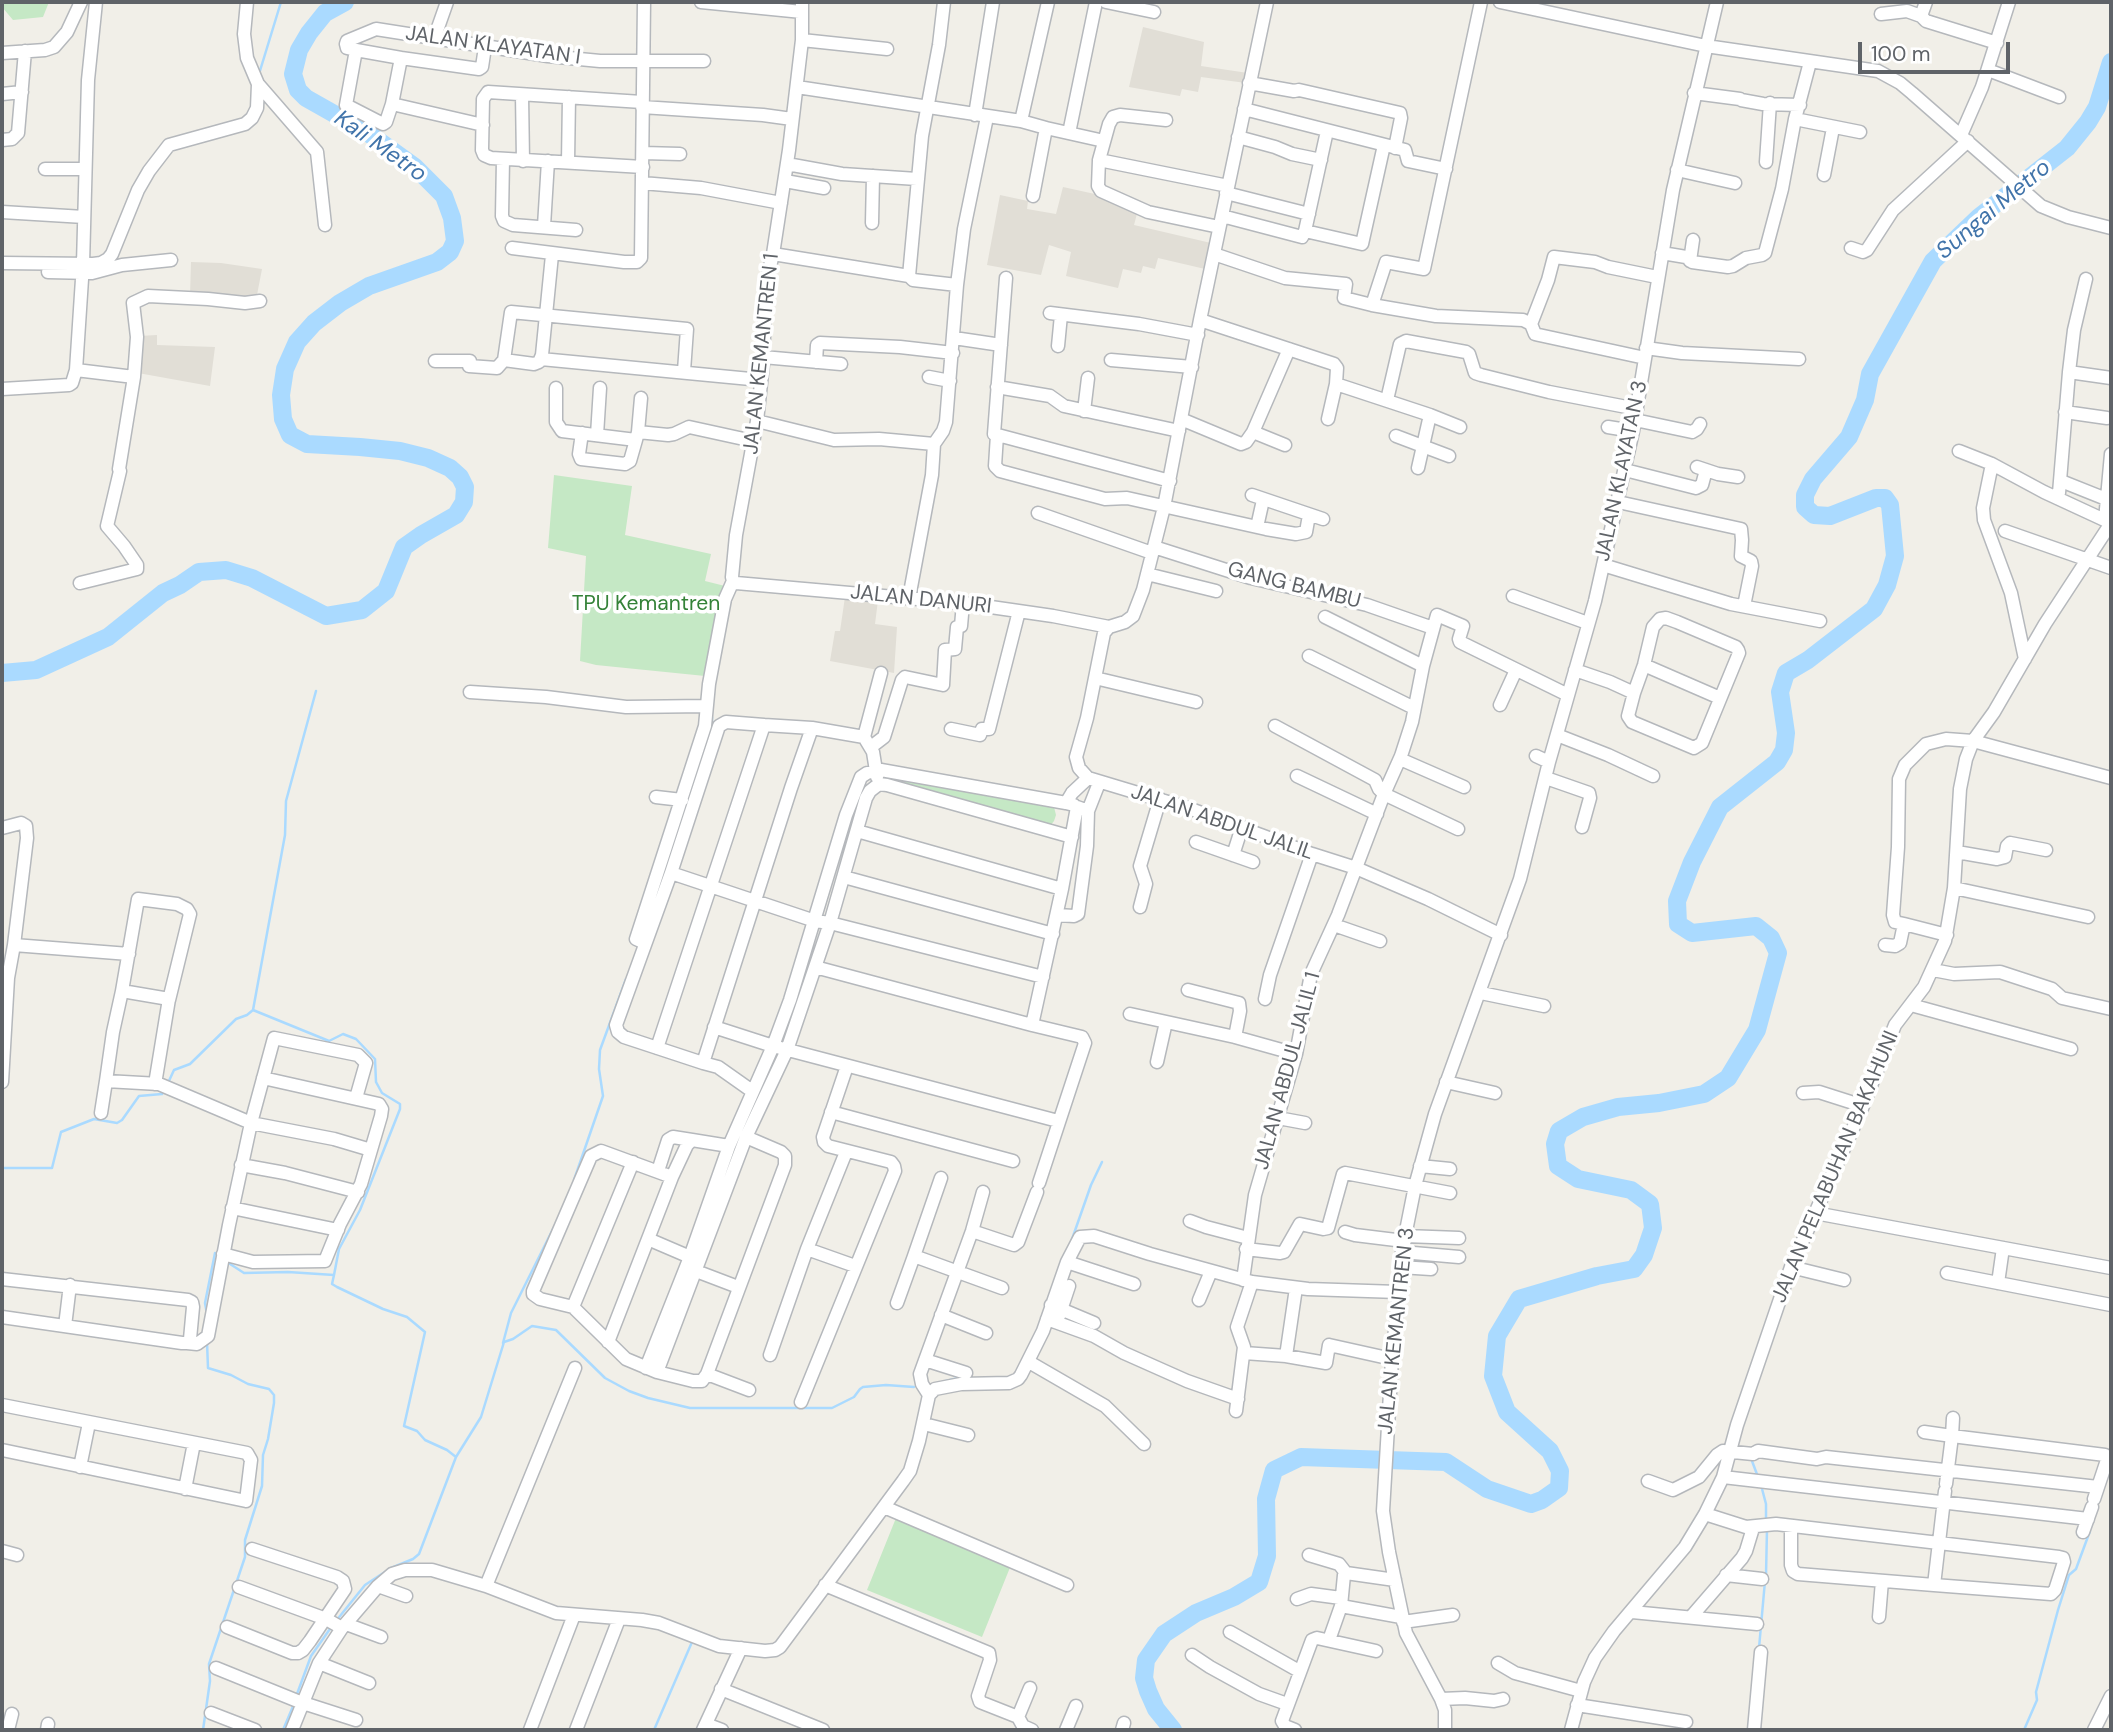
<!DOCTYPE html>
<html>
<head>
<meta charset="utf-8">
<style>
	body { margin:0 }
	#map { position:relative; width:2113px; height:1732px; overflow:hidden; background:#f1efe8; font-family:"DM Sans",sans-serif }
	canvas { display:block }
	.frame { position:absolute; inset:0; border:4px solid #5f6368; pointer-events:none }
	.scale { position:absolute; left:1858px; top:42px; width:152px; height:32px; box-sizing:border-box; border:4px solid #5f6368; border-top:0; padding-left:9px; font-size:21px; line-height:24px; white-space:nowrap; color:#5f6368; -webkit-text-stroke:5px #fff; paint-order:stroke }
</style>
</head>
<body>
<div id="map">
<canvas width="2113" height="1732"></canvas>
<div class="frame"></div>
<div class="scale">100 m</div>
</div>
<script>
const c = document.querySelector('canvas').getContext('2d');
c.lineJoin = 'round';
function paint(path, color) {
  c.fillStyle = color;
  c.fill(path, 'evenodd');
}
function poly(rows) {
  const path = new Path2D();
  for (const r of rows) {
    path.moveTo(r[0], r[1]);
    for (let i = 2; i < r.length; i += 2) path.lineTo(r[i], r[i + 1]);
  }
  return path;
}
function trace(path, color, width, dash) {
  c.strokeStyle = color;
  c.lineWidth = width;
  c.lineCap = dash ? 'butt' : 'round';
  c.setLineDash(dash || []);
  c.stroke(path);
}
function label(font, color, halo, rows, align = 'center') {
  c.font = font + ' "DM Sans",sans-serif';
  c.lineWidth = 7;
  c.setLineDash([]);
  c.textBaseline = 'middle';
  c.strokeStyle = halo;
  c.fillStyle = color;
  for (const [text, x, y, turn = 0] of rows) {
    c.save();
    c.translate(x, y);
    c.rotate((+turn || 0) * Math.PI / 180);
    c.textAlign = isNaN(turn) ? turn : align;
    if (halo) c.strokeText(text, 0, 0);
    c.fillText(text, 0, 0);
    c.restore();
  }
}
paint(poly([
	[1143,27,1204,42,1201,66,1248,73,1246,83,1201,77,1198,92,1182,89,1180,96,1129,87],
	[1063,187,1113,198,1138,210,1134,225,1211,243,1205,269,1158,258,1155,269,1143,266,1141,273,1123,269,1118,288,1066,276,1071,252,1049,245,1041,275,987,265,1000,195,1028,201,1027,209,1056,214],
	[191,262,221,263,262,269,256,300,190,296],
	[157,335,157,345,215,347,210,386,138,373,139,336],
	[845,597,878,600,875,624,897,627,894,673,830,661,835,631,840,631]
]), '#e1ded6');
paint(poly([
	[2,2,49,2,43,17,13,20,2,7],
	[554,475,632,486,625,535,711,554,705,581,725,586,705,676,596,665,580,661,586,556,548,548],
	[894,778,1054,807,1056,815,1054,821,1050,826,893,782,892,779],
	[896,1518,1011,1565,982,1637,867,1590]
]), '#c5e8c5');
trace(poly([
	[259,74,281,2],
	[709,738,712,727,712,717],
	[682,818,690,794],
	[168,1083,174,1070,190,1064,236,1019,247,1015,253,1010],
	[2,1168,52,1168,61,1132,94,1119,117,1123,122,1120,139,1096,162,1094,165,1089],
	[574,1180,603,1096,599,1069,600,1050,626,979],
	[1071,1242,1091,1185,1102,1162],
	[227,1262,244,1273,288,1272,334,1275,339,1249,360,1210,400,1109,400,1104,382,1093,376,1082,375,1059,356,1039,343,1034,329,1041,253,1010,285,835,286,801,316,691],
	[334,1275,332,1284,337,1287,383,1309,407,1317,425,1332,404,1426,417,1431,425,1440,447,1450,456,1457],
	[207,1314,205,1303,215,1253,219,1256],
	[503,1343,511,1313,557,1221],
	[942,1382,962,1377],
	[1752,1461,1758,1477],
	[1761,1485,1766,1504,1766,1518],
	[1766,1575,1767,1529],
	[336,1621,365,1585,391,1568,413,1559,419,1554,456,1457,481,1417,504,1342,513,1339,532,1326,556,1330,605,1378,629,1391,648,1398,690,1408,832,1408,854,1397,860,1389,863,1387,886,1385,914,1387],
	[1759,1648,1765,1581],
	[297,1694,311,1656,332,1626],
	[203,1730,210,1681,209,1664,245,1557,245,1540,262,1486,263,1455,268,1439,274,1403,274,1395,269,1389,248,1384,231,1375,208,1368,207,1342],
	[283,1730,294,1704],
	[654,1730,692,1642],
	[2024,1730,2037,1700,2036,1692,2058,1610,2069,1575,2076,1569,2090,1531]
]), '#aadaff', 2.5);
trace(poly([
	[2,673,36,670,108,637,163,593,180,585,199,572,226,570,252,578,326,616,362,610,386,591,404,547,421,535,456,515,464,502,465,487,460,477,450,468,428,458,400,451,360,447,307,444,290,435,283,419,281,395,285,369,297,342,314,323,340,303,369,286,437,262,450,252,455,241,452,218,444,196,415,167,368,133,306,98,298,90,293,74,299,50,309,33,325,13,345,2],
	[1173,1730,1156,1709,1148,1691,1144,1678,1146,1660,1164,1634,1196,1613,1234,1597,1259,1582,1267,1556,1266,1499,1274,1470,1301,1457,1446,1462,1487,1489,1531,1504,1542,1500,1559,1488,1560,1471,1550,1451,1507,1412,1493,1376,1497,1336,1519,1299,1597,1276,1634,1269,1644,1255,1653,1228,1650,1204,1631,1190,1578,1179,1558,1166,1555,1144,1559,1131,1583,1117,1618,1107,1659,1103,1704,1094,1728,1078,1757,1030,1778,953,1771,938,1756,926,1692,933,1678,924,1677,901,1692,862,1720,807,1777,762,1784,750,1786,733,1780,692,1786,673,1808,660,1874,609,1887,585,1895,556,1890,505,1885,498,1876,498,1830,516,1814,515,1805,507,1805,495,1813,479,1849,437,1865,400,1870,374,1933,261,1979,217,2067,148,2088,122,2097,107,2111,62]
]), '#aadaff', 18);
const minor = poly([
	[247,2,244,34,247,58,258,84,317,152,325,225],
	[701,2,802,12],
	[1106,2,1154,12],
	[1500,2,1706,46,1878,71,1900,83,1912,93,2041,206,2068,217,2111,228],
	[1926,2,1921,16,1926,21,1997,43],
	[1881,14,1907,11,1921,16],
	[434,39,447,2],
	[802,40,887,49],
	[356,50,347,48,346,44,347,41,376,29,548,56,600,61,704,61],
	[2,53,45,50,54,47,67,32,81,2],
	[401,58,356,50,346,105,383,124,386,122,392,104,483,125],
	[1988,70,2059,97],
	[1249,83,1294,91,1299,90,1400,113,1401,118,1395,148],
	[797,87,1021,121,1046,128,1033,196],
	[1694,93,1740,99,1741,100,1763,104,1800,105],
	[2,94,22,92],
	[522,95,523,161],
	[642,102,488,92,483,99,482,150,484,155,491,158,643,167],
	[392,104,401,58,479,69,482,67,485,47],
	[642,107,763,115,792,119],
	[1244,109,1405,150,1408,161,1446,169],
	[975,115,993,2],
	[1795,119,1860,132],
	[1166,120,1120,115,1113,117,1109,124,1099,160,1228,186],
	[1021,121,1048,2],
	[1046,128,1104,141],
	[1069,133,1096,2],
	[1961,135,1982,87,2009,2],
	[1238,137,1275,147,1292,154,1321,160],
	[2,140,12,139,18,133,25,51],
	[643,153,680,154],
	[503,159,502,216,504,221,513,225,576,230],
	[1099,160,1098,186,1101,191,1148,212,1219,227],
	[568,162,569,97],
	[1766,162,1770,103],
	[787,164,842,174,917,179],
	[45,169,84,169],
	[1677,170,1735,183],
	[1824,175,1833,128],
	[785,181,824,188],
	[642,183,701,188,781,203],
	[1226,193,1309,214],
	[2,212,84,217],
	[1222,216,1302,237,1305,231,1327,131],
	[872,223,873,176],
	[544,226,548,161],
	[1305,231,1362,244,1384,145],
	[512,248,624,262,637,262,641,258,644,2],
	[1851,248,1863,252,1867,250,1893,210,1968,141],
	[1662,253,1686,257,1692,262,1728,267,1733,266,1746,258,1762,255,1765,253,1782,189,1795,119,1810,62],
	[773,254,909,276,913,280,957,285],
	[1214,254,1285,278,1346,284,1344,298,1372,305,1436,316,1523,320,1531,324,1535,334,1539,335,1645,358],
	[1690,261,1693,240],
	[2,263,93,264,101,263,108,259,112,254,138,190,149,171,169,145,245,124,252,118,257,108,258,84],
	[48,272,92,273,122,265,171,260],
	[909,276,922,136,939,45,944,2],
	[1006,278,994,434,1170,481],
	[1372,305,1386,262,1424,269,1481,2],
	[1050,313,1139,324,1198,335],
	[1200,320,1334,364,1337,368,1336,384,1328,419],
	[1531,324,1548,280,1554,257,1595,262,1608,267,1657,277],
	[954,338,1001,345],
	[1058,346,1061,315],
	[1646,348,1682,353,1799,359],
	[763,357,841,364],
	[541,359,761,380],
	[504,360,511,312,687,329,684,371],
	[1111,360,1192,367],
	[435,361,470,361],
	[816,362,817,345,820,343,900,347,953,353],
	[469,366,497,368,504,360,534,364,539,362,542,355,552,255],
	[76,370,134,377],
	[2069,372,2111,378],
	[929,377,950,381],
	[1336,384,1430,415,1460,427],
	[997,387,1050,396,1064,406,1179,431],
	[556,388,556,422,562,431,636,440,638,432,668,435,674,434,689,427,753,441],
	[2,389,69,385,72,383,76,370,83,264,88,80,96,2],
	[1387,400,1400,344,1406,341,1466,352,1469,354,1475,373,1481,375,1549,392,1637,409],
	[1084,411,1088,378],
	[2065,412,2107,418],
	[1181,419,1241,444,1246,442,1253,432,1285,445],
	[1635,420,1692,432,1697,429,1700,424],
	[757,421,834,440,879,439,934,444],
	[1608,427,1633,431],
	[638,432,641,398],
	[1253,432,1289,349],
	[582,433,579,454,581,459,625,464,630,461,636,440],
	[597,435,600,388],
	[997,435,995,466,1000,471,1105,499,1127,498,1266,529,1296,534,1306,532,1309,515],
	[1396,436,1449,456],
	[1992,464,1983,508,1984,520,2011,593,2025,659],
	[1697,467,1718,474,1738,477],
	[1418,468,1430,415],
	[1625,470,1696,488,1702,485,1706,470],
	[2061,481,2111,501],
	[2059,493,2069,372,2074,330,2086,279],
	[1252,495,1323,519],
	[1618,502,1741,529,1742,540,1741,556,1751,561,1752,566,1744,606],
	[1038,513,1152,553],
	[2105,520,2111,454],
	[1257,527,1263,500],
	[2005,531,2111,568],
	[1154,547,1251,578,1367,605,1433,628],
	[1603,565,1731,604,1820,621],
	[1147,574,1216,591],
	[733,581,732,577,736,535,757,421,763,364,766,283,773,254,789,150,802,40,802,2],
	[733,581,736,583,963,603,1053,616,1109,627],
	[80,583,137,569,137,565,124,546,107,526,120,471,119,469,134,377,137,337,133,303,148,296,208,299,245,303,260,301],
	[1513,596,1582,621],
	[909,598,932,475,934,444,943,431,946,422,957,285,964,229,987,117],
	[1325,617,1423,666],
	[1109,627,1125,622,1133,616,1143,590,1164,507,1200,320,1267,2],
	[1109,627,1104,633,1087,718,1076,757,1079,768,1088,778,1191,809,1312,854,1356,868,1428,899,1501,935],
	[1309,656,1414,708],
	[1644,665,1720,698],
	[1575,670,1610,682,1634,693,1628,716,1632,722,1694,748,1702,743,1739,653,1738,650,1736,647,1677,622,1666,618,1660,619,1653,627,1644,665,1634,693],
	[1095,678,1196,702],
	[470,692,546,697,626,707,706,706],
	[1500,705,1516,670],
	[1275,726,1375,780,1379,789,1384,794,1458,829],
	[951,729,980,735,982,729,989,729,1019,611],
	[1557,735,1608,755,1653,776],
	[864,737,881,673],
	[871,747,884,737,902,680,905,677,943,685,945,650,955,649,957,627,961,626,963,603],
	[1536,756,1549,762],
	[1400,759,1464,787],
	[1297,776,1377,814],
	[1546,778,1589,793,1590,798,1582,827],
	[656,797,682,800],
	[1074,805,1066,803,1072,793,1088,778],
	[2,828,21,823,26,826,27,838,14,945,129,954],
	[857,831,1062,889],
	[1196,842,1253,862],
	[1957,852,1997,859,2005,857,2007,846,2010,843,2046,850],
	[1233,855,1242,827],
	[671,873,815,921,830,923,1043,977],
	[844,877,1053,934],
	[1954,888,2088,917],
	[1140,907,1146,884,1140,866,1160,799],
	[1057,915,1074,916,1078,914,1087,846,1088,811],
	[1904,924,1895,922,1893,915,1898,847,1899,779,1905,765,1926,744,1946,739,1973,741,2111,778],
	[1334,925,1380,941],
	[645,943,636,939,705,726,709,684,725,599,733,581],
	[1885,945,1895,946,1900,943,1904,924,1947,935],
	[815,967,1032,1025,1062,889,1077,807,1088,811,1099,783],
	[1933,970,1954,974,2000,972,2052,989,2062,998,2111,1009],
	[1188,990,1239,1003,1240,1011,1235,1037],
	[122,991,138,899,177,904,187,909,190,914,169,1000],
	[1481,993,1544,1006],
	[1265,999,1270,975,1312,854],
	[1911,1005,2071,1049],
	[1130,1014,1235,1037,1296,1054],
	[1032,1025,1082,1037,1085,1043,1039,1183],
	[714,1027,773,1046,1058,1121],
	[657,1048,764,725,812,728],
	[1157,1062,1166,1022],
	[703,1063,624,1037,618,1032,616,1025,671,873,719,726,726,722,764,725],
	[2,1082,8,978,14,945],
	[1446,1082,1495,1093],
	[155,1084,169,999,122,991,113,1032,106,1081,159,1084,251,1123,229,1225,208,1336,197,1344,187,1343],
	[752,1091,718,1067,703,1063,791,788,812,728,864,737,873,752,877,777],
	[1803,1093,1819,1092,1863,1106],
	[356,1098,366,1063,358,1055,274,1038,251,1123,334,1139,371,1150],
	[831,1112,1013,1161],
	[101,1113,106,1081],
	[1278,1118,1305,1123],
	[846,1152,807,1249,855,1266],
	[633,1162,573,1307,626,1359,657,1372,693,1381,702,1381,707,1374,785,1165,785,1156,781,1152,746,1137],
	[241,1165,285,1173,358,1192],
	[1420,1166,1450,1169],
	[658,1171,668,1140,673,1137,692,1140],
	[941,1178,914,1256,1002,1288],
	[232,1208,338,1230],
	[1815,1213,2111,1268],
	[1190,1221,1206,1227,1248,1238],
	[972,1231,1014,1245,1018,1242,1037,1192],
	[1345,1232,1355,1235,1404,1241],
	[1405,1236,1459,1238],
	[1246,1249,1280,1253,1284,1252,1300,1224,1323,1229,1328,1228,1343,1174,1345,1173,1450,1193],
	[1402,1252,1459,1257],
	[223,1254,253,1262,325,1261,340,1224,361,1184,381,1116,382,1109,379,1104,263,1078],
	[697,1260,648,1239,672,1177,687,1145,692,1140,729,1146],
	[1067,1262,1134,1284],
	[1400,1267,1431,1269],
	[1791,1267,1844,1280],
	[696,1271,738,1287],
	[1947,1273,2111,1305],
	[2,1279,188,1300,192,1302,193,1307,190,1339,187,1343,182,1343,2,1317],
	[1243,1280,1255,1195,1296,1054,1311,974,1338,915,1384,794,1401,756,1412,722,1423,666,1437,615,1463,626,1459,639,1460,642,1568,695],
	[1998,1283,2003,1248],
	[1199,1300,1211,1271],
	[897,1303,914,1256],
	[1051,1305,1094,1323],
	[573,1307,540,1299,533,1294,533,1291,591,1156,601,1151,672,1177],
	[941,1315,986,1333],
	[1059,1316,1069,1286],
	[1047,1319,1094,1336,1124,1353,1187,1381,1238,1399],
	[65,1326,70,1285],
	[608,1342,648,1239],
	[1244,1353,1286,1356,1326,1363,1329,1345,1392,1359],
	[770,1355,807,1249],
	[1286,1356,1296,1288],
	[925,1360,966,1373],
	[1029,1362,1105,1406,1144,1444],
	[646,1368,690,1257,729,1146,773,1046,790,1000,846,815,861,777,867,773,881,770,1066,803],
	[657,1372,746,1137,787,1050,830,923,866,798,870,791,879,784,887,785,1072,837],
	[707,1374,749,1390],
	[929,1395,922,1384,920,1374,972,1231,983,1192],
	[801,1402,895,1171,894,1166,891,1162,828,1146,824,1142,823,1137,847,1066],
	[2,1405,247,1453,251,1460,246,1501,2,1450],
	[1236,1411,1244,1347,1237,1327,1252,1282],
	[924,1424,968,1435],
	[1924,1432,1952,1436,1953,1418],
	[80,1467,89,1423],
	[1723,1477,2088,1519],
	[1648,1481,1673,1490,1699,1477,1717,1455,1723,1451,1753,1454,1758,1451,1817,1459,1826,1457,2098,1487,2094,1499],
	[1946,1484,1952,1436,2105,1455,2107,1460,2098,1487],
	[185,1489,194,1443],
	[884,1507,1067,1585],
	[1705,1514,1746,1527,1776,1524,2059,1557,2063,1558,2064,1562,2055,1590,2051,1594,1934,1585],
	[1791,1526,1791,1565,1793,1571,1798,1574,1934,1585,1945,1491],
	[2083,1532,2092,1507],
	[2,1551,17,1555],
	[1309,1555,1339,1564,1346,1573],
	[1726,1575,1762,1579],
	[825,1585,989,1653,990,1660,978,1696,980,1702,1018,1717,1023,1726,1032,1730],
	[378,1586,406,1596],
	[486,1586,575,1368],
	[239,1587,326,1619,342,1628,378,1586,392,1574,405,1570,432,1570,486,1586,556,1613,642,1620,659,1623,719,1646,765,1651,775,1650,780,1647,903,1481,910,1471,919,1441,929,1395,935,1389,961,1384,1009,1383,1018,1379,1021,1375,1043,1331,1067,1262,1080,1237,1094,1236,1150,1254,1252,1282,1308,1289,1398,1292],
	[1297,1599,1311,1594,1341,1598],
	[1341,1606,1401,1617],
	[1632,1612,1757,1624],
	[1691,1617,1742,1558,1746,1551,1753,1528],
	[1879,1617,1882,1581],
	[1403,1622,1453,1615],
	[346,1624,381,1637],
	[227,1627,292,1653,298,1653,303,1650,310,1641,345,1589,343,1581,337,1577,252,1549],
	[1230,1632,1299,1671],
	[1329,1640,1341,1606,1344,1575,1346,1573,1395,1580],
	[1192,1655,1210,1667,1259,1694,1287,1704],
	[319,1663,369,1683],
	[1498,1663,1515,1673,1581,1691],
	[216,1668,300,1702,356,1720],
	[721,1689,823,1730],
	[1441,1699,1465,1698,1494,1701,1503,1699],
	[1577,1705,1686,1722],
	[211,1713,255,1730],
	[1018,1717,1030,1688],
	[706,1724,722,1730],
	[8,1730,12,1714],
	[47,1730,48,1724],
	[292,1730,319,1663,342,1628],
	[530,1730,574,1615],
	[576,1730,619,1619],
	[703,1730,741,1648],
	[1066,1730,1076,1706],
	[1122,1730,1124,1723],
	[1295,1730,1285,1726,1282,1721,1312,1640,1317,1638,1376,1651],
	[1445,1730,1445,1710,1441,1699,1406,1633,1389,1552,1383,1511,1392,1359,1405,1236,1415,1186,1435,1114,1520,879,1549,762,1595,601,1633,431,1673,190,1717,2],
	[1571,1730,1584,1682,1595,1658,1614,1631,1685,1547,1705,1514,1723,1477,1737,1425,1791,1267,1863,1106,1895,1025,1924,987,1945,941,1954,888,1960,789,1966,759,1973,741,1994,712,2045,624,2111,523,2044,492,1992,464,1959,451],
	[1754,1730,1761,1652],
	[2094,1730,2111,1696]
]);
trace(minor, '#b5b8bc', 15);
trace(minor, '#fff', 12);
label('21px', '#5f6368', '#fff', [
	["JALAN KLAYATAN I",493,46,8],
	["JALAN KEMANTREN 1",762,354,-84],
	["JALAN KLAYATAN 3",1622,471,-78],
	["GANG BAMBU",1294,586,14],
	["JALAN DANURI",921,600,6],
	["JALAN ABDUL JALIL",1222,823,19],
	["JALAN ABDUL JALIL 1",1288,1071,-75],
	["JALAN PELABUHAN BAKAHUNI",1836,1167,-67],
	["JALAN KEMANTREN 3",1397,1331,-84]
]);
label('21px', '#348238', '#fff', [
	["TPU Kemantren",646,604]
]);
label('italic 23px', '#4174aa', '#fff', [
	["Kali Metro",380,147,35],
	["Sungai Metro",1994,210,-40]
]);
</script>
</body>
</html>
